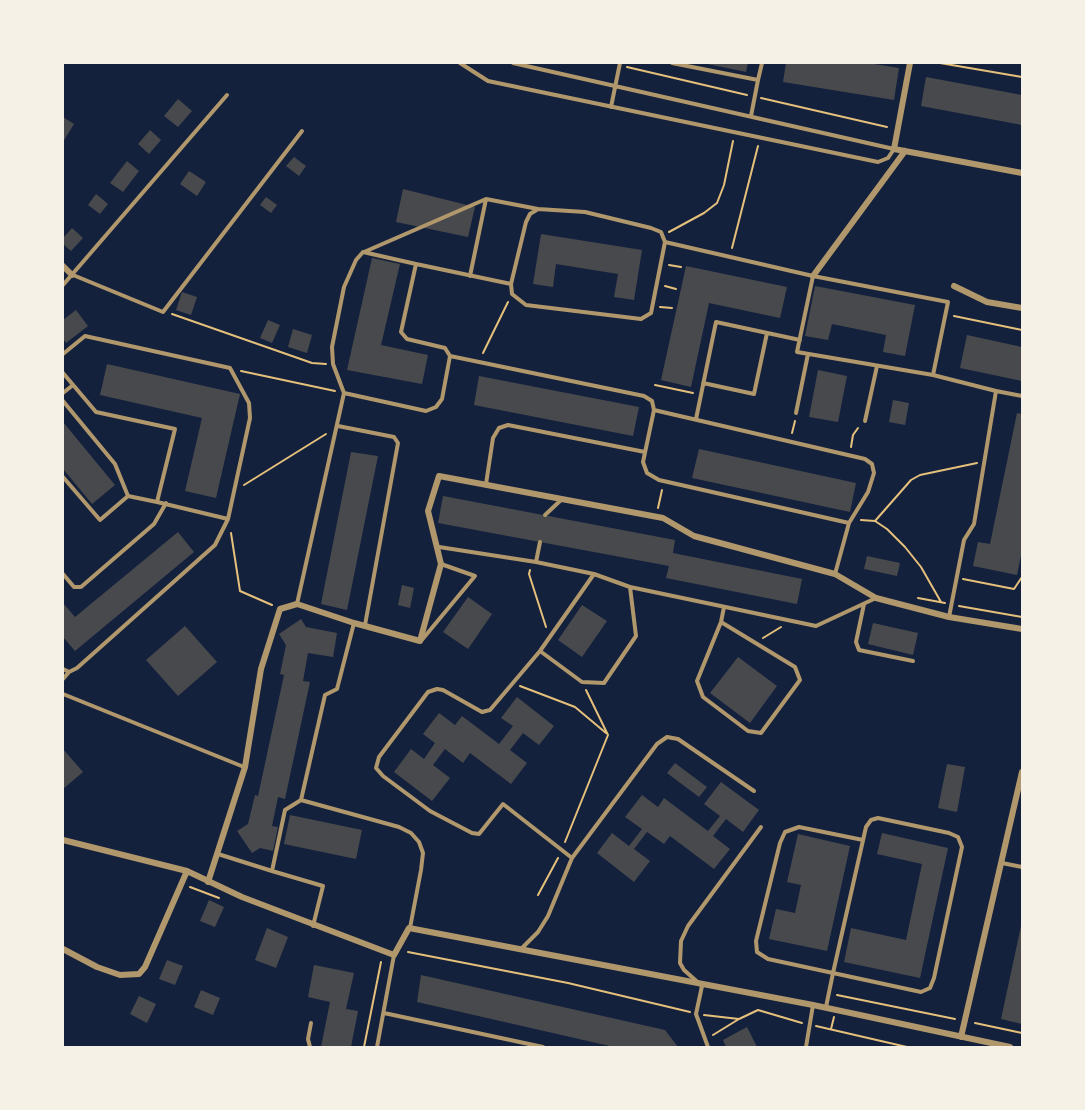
<!DOCTYPE html>
<html>
<head>
<meta charset="utf-8">
<style>
	body { margin:0 }
	#map { position:relative; width:1085px; height:1110px; overflow:hidden; background:#14213d; font-family:"Fira Sans",sans-serif }
	canvas { display:block }
	.frame { position:absolute; inset:0; border:64px solid #f6f1e7; pointer-events:none }
</style>
</head>
<body>
<div id="map">
<canvas width="1085" height="1110"></canvas>
<div class="frame"></div>
</div>
<script>
const c = document.querySelector('canvas').getContext('2d');
c.lineJoin = 'round';
function paint(path, color) {
  c.fillStyle = color;
  c.fill(path, 'evenodd');
}
function poly(rows) {
  const path = new Path2D();
  for (const r of rows) {
    path.moveTo(r[0], r[1]);
    for (let i = 2; i < r.length; i += 2) path.lineTo(r[i], r[i + 1]);
  }
  return path;
}
function trace(path, color, width, dash) {
  c.strokeStyle = color;
  c.lineWidth = width;
  c.lineCap = dash ? 'butt' : 'round';
  c.setLineDash(dash || []);
  c.stroke(path);
}
paint(poly([
	[703,63,748,63,746,72],
	[786,63,868,63,899,68,894,100,783,82],
	[926,77,1022,95,1022,125,921,106],
	[178,99,192,111,178,127,164,116],
	[63,117,74,124,63,142],
	[150,130,161,140,149,154,138,144],
	[294,157,306,166,299,176,286,166],
	[127,161,139,171,123,192,110,183],
	[189,171,206,182,197,196,180,184],
	[403,189,475,207,468,237,396,222],
	[96,194,108,204,100,214,88,205],
	[266,197,277,205,271,213,260,205],
	[72,228,83,238,71,251,63,244,63,238],
	[541,234,642,250,634,300,614,297,618,274,556,264,553,287,533,284],
	[372,258,400,264,381,345,428,355,422,384,347,370],
	[686,266,787,287,780,318,709,303,691,387,661,380],
	[815,286,915,305,905,356,883,352,886,335,832,324,828,340,805,336],
	[182,292,197,297,191,315,176,310],
	[76,310,88,326,66,343,63,339,63,320],
	[268,320,280,325,272,343,260,338],
	[293,329,312,335,307,353,288,347],
	[967,335,1022,347,1022,381,960,368],
	[107,364,240,394,216,498,185,491,202,418,100,395],
	[818,370,847,376,838,422,809,417],
	[479,376,639,407,633,436,474,405],
	[893,400,909,403,905,425,889,422],
	[1017,413,1022,414,1022,550,1017,575,973,566,978,542,990,544],
	[63,422,115,485,92,504,63,469],
	[699,449,856,483,850,512,692,478],
	[351,452,378,456,347,610,321,604],
	[443,496,675,540,673,553,802,579,797,604,666,578,669,566,438,523],
	[178,532,194,552,75,651,63,637,63,603,75,617],
	[867,556,900,563,897,576,864,569],
	[402,585,414,588,410,608,398,605],
	[468,597,492,614,468,649,443,632],
	[582,605,607,621,582,657,558,640],
	[301,619,306,627,337,633,333,657,308,653,303,681,310,682,285,799,278,797,272,826,278,827,273,851,260,848,252,853,237,831,248,824,255,795,258,796,284,675,280,674,286,645,279,634],
	[873,623,918,633,913,655,868,644],
	[185,626,217,662,178,696,146,660],
	[738,657,777,686,750,723,710,693],
	[517,697,554,726,539,745,523,733,510,750,527,763,511,784,470,753,463,763,445,749,433,765,450,778,432,801,394,772,411,749,424,759,435,743,423,734,439,713,455,725,462,716,499,744,513,726,501,718],
	[63,749,83,772,63,789],
	[675,763,707,787,699,797,667,773],
	[947,764,965,767,957,812,938,808],
	[721,782,759,810,743,832,726,819,713,836,730,849,714,869,670,836,664,844,647,832,634,849,650,861,634,882,597,853,612,833,629,846,642,829,625,817,642,795,658,807,664,798,708,831,720,816,704,804],
	[290,815,362,830,356,859,284,844],
	[882,833,948,848,920,978,844,962,851,928,906,940,922,864,877,854],
	[798,834,850,846,827,951,769,939,776,909,795,913,801,885,787,882],
	[209,900,224,907,215,927,200,921],
	[1021,926,1022,926,1022,1024,1001,1019],
	[267,928,288,937,276,968,255,960],
	[167,960,183,966,175,985,159,979],
	[314,965,354,973,346,1009,358,1011,351,1047,321,1047,330,1002,308,997],
	[421,975,665,1030,678,1047,614,1047,417,1002],
	[201,990,220,998,213,1015,194,1007],
	[139,996,156,1004,147,1023,130,1014],
	[747,1027,757,1047,726,1047,723,1040]
]), '#48494c');
trace(poly([
	[940,63,1022,77],
	[627,67,747,95],
	[761,98,887,127],
	[669,232,704,213,717,203,724,185,733,141],
	[732,248,758,146],
	[669,265,681,267],
	[665,286,676,289],
	[660,307,672,308],
	[172,314,312,363,326,364],
	[954,316,1022,330],
	[483,353,508,302],
	[241,371,335,391],
	[655,385,693,393],
	[792,433,795,421],
	[851,447,853,435,858,428],
	[244,485,326,434],
	[658,508,662,490],
	[861,520,875,521,887,529,905,547,921,567,941,602],
	[875,521,911,480,920,475,977,463],
	[231,533,240,591,272,605],
	[530,570,529,574,546,627],
	[963,579,1014,589,1022,577],
	[918,598,945,603],
	[959,606,1022,617],
	[763,638,781,627],
	[520,686,575,707,606,733],
	[565,842,608,735,586,690],
	[190,887,219,898],
	[538,895,558,858],
	[408,952,568,983,690,1012],
	[837,995,955,1019],
	[704,1015,739,1019,758,1010,802,1023],
	[975,1023,1022,1033],
	[816,1026,907,1047],
	[831,1029,834,1017],
	[713,1035,739,1019],
	[364,1047,381,962]
]), '#e5c07b', 2);
trace(poly([
	[460,63,488,81,878,162,888,158,894,149,513,63],
	[672,63,758,80,762,63],
	[611,107,620,63],
	[751,116,758,80],
	[665,242,813,276],
	[364,252,486,199,538,209],
	[416,264,511,284,526,222,530,214,538,209,585,212,651,228,661,232,665,242,651,313,641,319,526,305,512,294,511,284],
	[73,275,163,312,302,131],
	[470,276,486,199],
	[63,285,227,95],
	[63,354,85,336,230,368,249,403,250,418,228,519,157,502,175,429,96,412,63,373],
	[450,356,644,396,652,401,654,410,865,459,872,464,874,473,868,492,849,523,835,574],
	[933,375,948,302,813,276,797,352,933,375,996,391],
	[703,383,754,394,767,333],
	[63,393,73,385],
	[63,401,115,464,128,496,100,520,63,477],
	[654,410,643,462,647,473,659,480,849,523],
	[796,413,808,354],
	[696,419,716,322,800,340],
	[865,421,877,366],
	[338,426,394,437,398,443,365,625],
	[486,484,493,438,499,428,508,425,645,452],
	[128,496,157,502],
	[545,515,561,500],
	[439,547,536,562,594,574,630,587,816,626,876,598],
	[536,562,540,542],
	[63,574,74,587,81,587,154,524,166,503],
	[297,604,344,393,333,364,332,347,344,287,356,260,363,252,416,264,401,332,407,339,445,348,450,356,442,399,436,407,426,411,344,393],
	[864,604,856,642,859,650,913,661],
	[949,617,964,540,974,524,996,391,1022,396],
	[721,622,795,667,800,680,761,733,748,731,703,697,697,681,721,622,724,607],
	[421,641,475,576,441,564],
	[540,651,582,682,604,683,636,636,630,587],
	[63,669,69,672,77,668,215,545,228,519],
	[63,679,69,672],
	[63,694,244,767],
	[301,800,399,827,411,833,419,842,423,853,421,870,410,928],
	[218,854,272,871,285,810,301,800,325,695,337,689,354,623],
	[572,858,657,744,667,737,678,739,754,791],
	[1002,863,1022,867],
	[272,871,323,886,313,926],
	[520,950,538,932,548,916,572,858,503,804,479,834,472,833,430,811,383,776,376,768,379,757,428,692,437,689,443,690,482,712,490,710,540,651,594,574],
	[826,1007,833,973,866,827,871,820,878,818,949,833,958,837,962,847,934,978,930,988,921,992,833,973,768,959,757,952,756,941,780,843,785,832,799,827,863,840],
	[384,1013,543,1047],
	[310,1047,308,1039,311,1023],
	[377,1047,394,955],
	[708,1047,696,1014,702,986,684,970,680,963,681,941,688,926,761,827],
	[806,1047,813,1005]
]), '#b1986c', 4);
trace(poly([
	[910,63,894,149,1022,173],
	[63,266,72,275],
	[813,276,905,151],
	[954,286,987,302,1022,308],
	[63,840,187,871,242,897,394,955,409,928,813,1005,1010,1047],
	[208,882,245,767,261,669,280,609,297,604,354,623,420,641,441,564,428,511,439,476,663,518,694,536,835,574,876,598,949,617,1022,629],
	[63,949,97,967,120,975,139,974,145,967,187,871],
	[961,1037,1022,772]
]), '#b1986c', 6);
</script>
</body>
</html>
